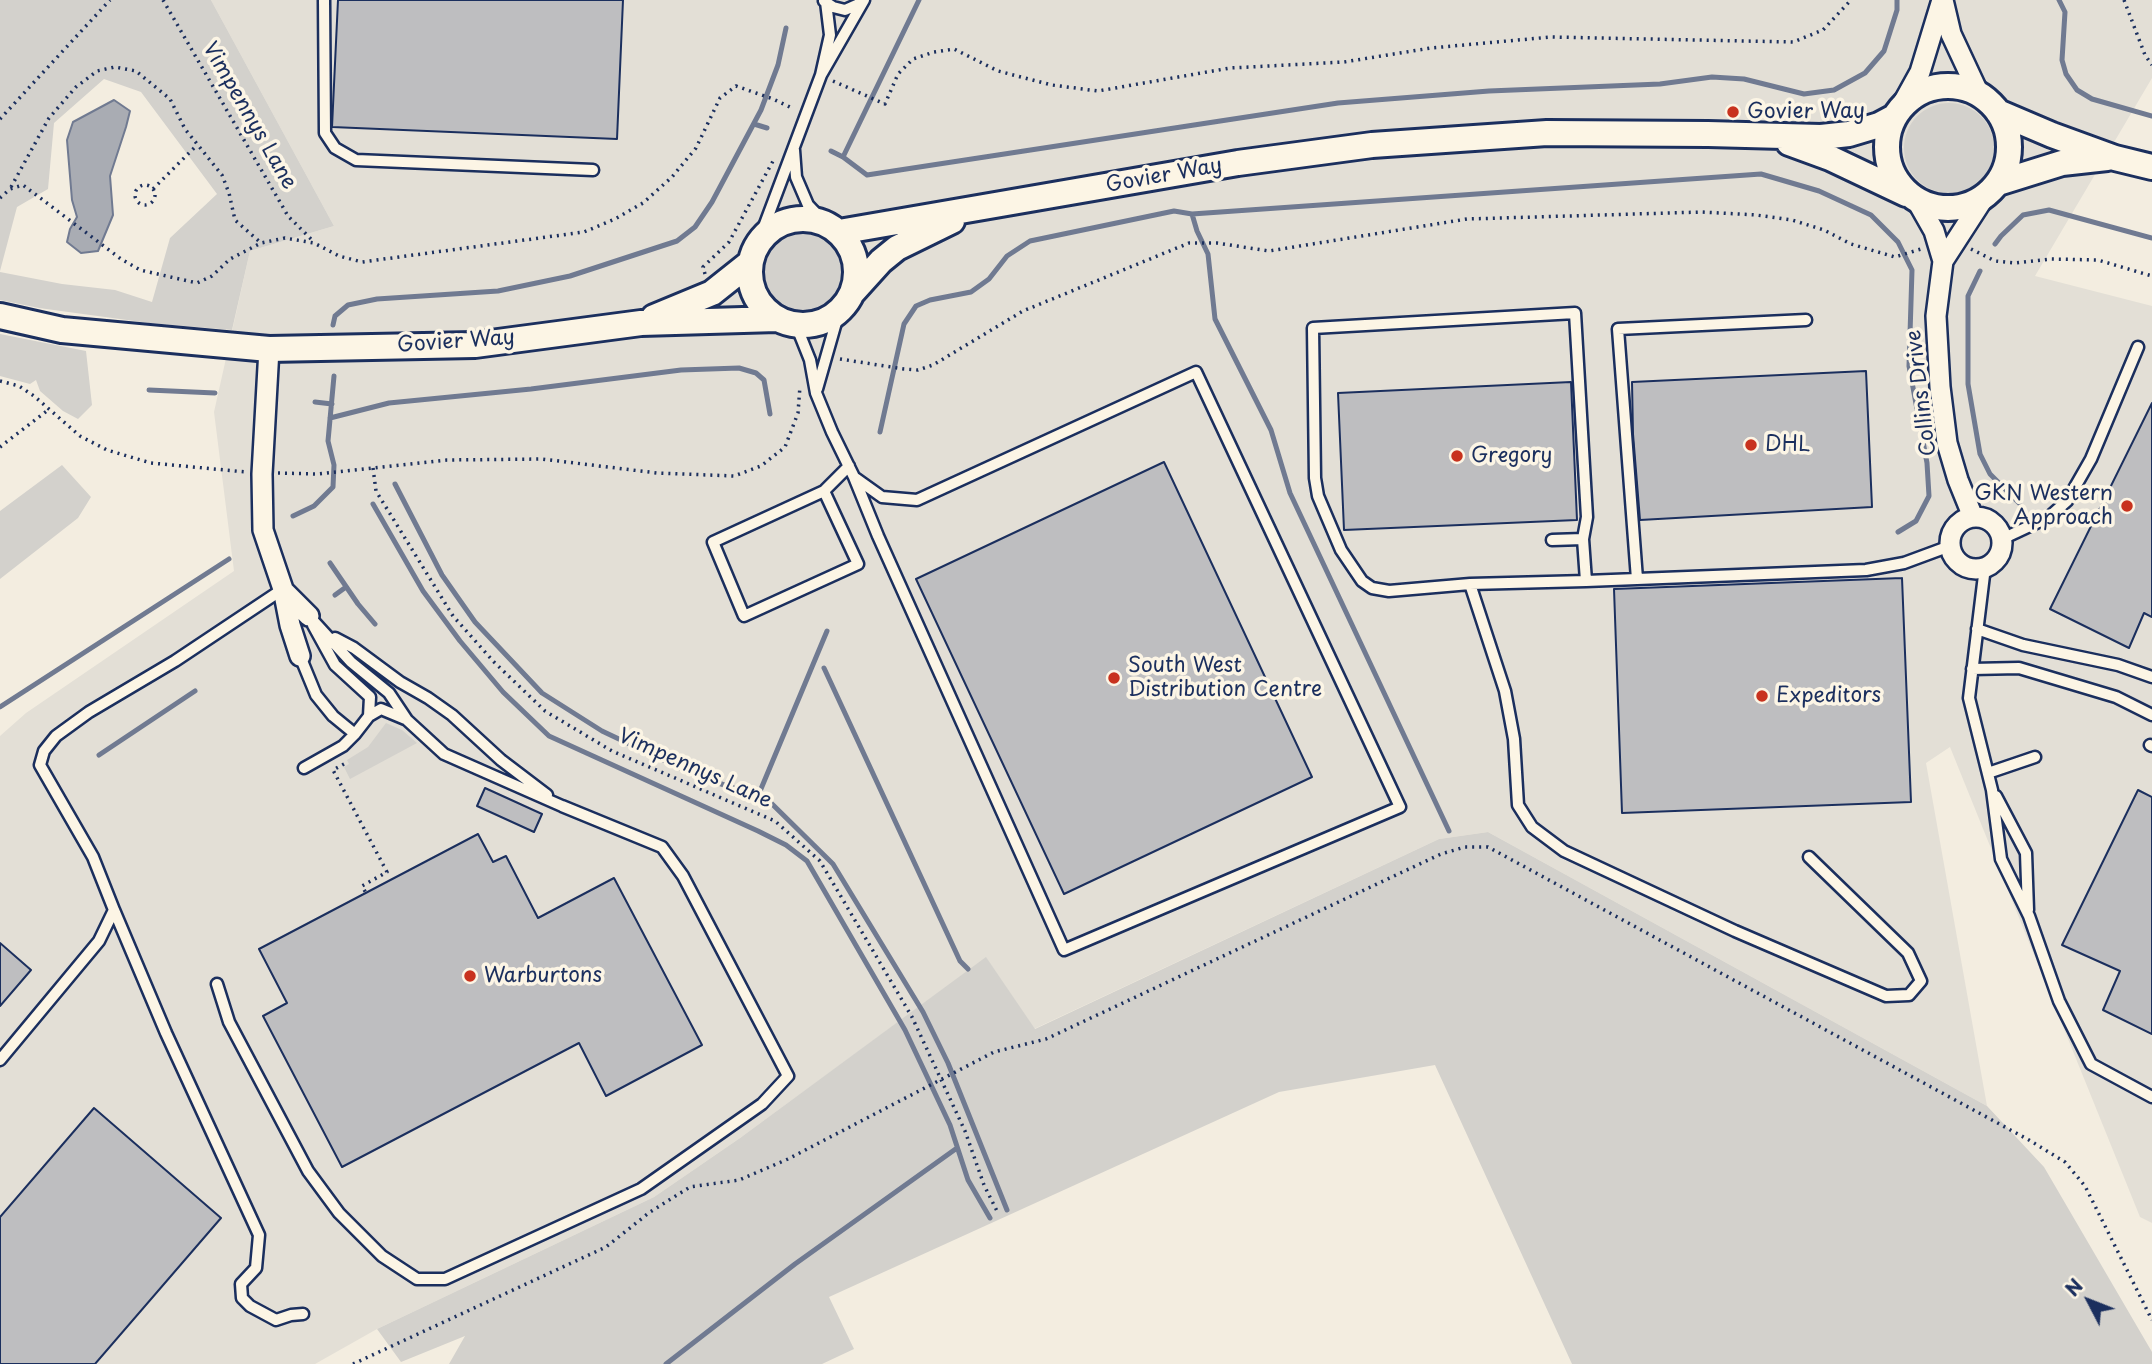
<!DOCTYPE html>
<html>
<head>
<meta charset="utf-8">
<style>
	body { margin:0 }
	#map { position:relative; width:2152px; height:1364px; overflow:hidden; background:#f3ede0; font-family:"Playpen Sans",sans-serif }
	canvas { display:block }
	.north { position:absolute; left:2054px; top:1266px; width:70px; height:70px; -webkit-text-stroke:5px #fcf5e5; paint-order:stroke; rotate:312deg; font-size:19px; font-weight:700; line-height:28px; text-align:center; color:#1b2f5e }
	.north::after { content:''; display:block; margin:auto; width:24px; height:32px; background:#1b2f5e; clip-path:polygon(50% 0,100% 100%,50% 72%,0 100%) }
</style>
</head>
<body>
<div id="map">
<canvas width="2152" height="1364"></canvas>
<div class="north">N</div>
</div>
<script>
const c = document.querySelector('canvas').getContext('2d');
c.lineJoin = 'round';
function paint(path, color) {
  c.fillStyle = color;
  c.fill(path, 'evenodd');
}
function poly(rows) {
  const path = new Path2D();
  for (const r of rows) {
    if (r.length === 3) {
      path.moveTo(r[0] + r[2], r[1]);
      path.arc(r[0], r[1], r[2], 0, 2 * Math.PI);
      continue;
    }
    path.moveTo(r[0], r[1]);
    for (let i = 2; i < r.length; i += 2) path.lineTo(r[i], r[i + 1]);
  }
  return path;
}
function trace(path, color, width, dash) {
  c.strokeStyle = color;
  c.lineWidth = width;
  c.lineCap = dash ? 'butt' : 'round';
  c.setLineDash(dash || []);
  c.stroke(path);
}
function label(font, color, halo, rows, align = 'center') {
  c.font = font + ' "Playpen Sans",sans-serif';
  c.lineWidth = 7;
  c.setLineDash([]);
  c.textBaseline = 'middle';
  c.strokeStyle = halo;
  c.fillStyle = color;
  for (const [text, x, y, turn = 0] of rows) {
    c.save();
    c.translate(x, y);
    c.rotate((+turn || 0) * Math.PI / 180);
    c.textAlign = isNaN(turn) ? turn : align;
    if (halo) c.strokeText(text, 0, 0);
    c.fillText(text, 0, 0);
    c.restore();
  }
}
paint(poly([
	[211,0,2152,0,2152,78,2035,276,2152,306,2152,1223,2140,1217,1950,747,1926,763,1987,1106,1488,832,1439,839,1034,1029,986,958,740,1138,654,1197,377,1329,315,1364,0,1364,0,736,26,713,234,571,214,412,250,251,334,226]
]), '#e3dfd6');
paint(poly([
	[0,0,211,0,334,226,250,251,232,330,149,323,39,308,0,300,0,272,62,284,115,290,152,302,170,238,217,194,141,92,104,79,54,123,48,189,17,207,0,271],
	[1949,148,45],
	[803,272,39],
	[0,334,86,351,92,405,78,419,63,411,40,391,36,380,30,384,0,376],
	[62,465,91,497,78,518,0,579,0,511],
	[386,723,402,730,417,743,350,779,344,767,349,764,347,760,368,747],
	[1488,832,1987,1106,2044,1167,2152,1352,2152,1364,1572,1364,1435,1065,1279,1092,829,1297,854,1349,822,1364,449,1364,465,1336,401,1362,377,1329,654,1197,740,1138,986,957,1035,1029,1439,839]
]), '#d3d1cc');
const water = poly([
	[114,100,130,111,126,127,110,176,113,215,98,251,81,253,67,242,70,229,77,217,72,200,67,140,73,122,114,100]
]);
paint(water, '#a9acb3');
trace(water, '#707a91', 2);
trace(poly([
	[2059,0,2065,12,2062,60,2066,74,2077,90,2092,99,2152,116],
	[754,124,767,128],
	[831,151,843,157,867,175,1338,103,1489,91,1660,84,1712,77,1744,79,1804,94,1834,90,1865,73,1884,51,1897,10,1897,0],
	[843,157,919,0],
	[1192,214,1197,231,1208,254,1215,319,1271,430,1290,493,1449,831],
	[1995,244,2001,236,2023,215,2049,210,2152,238],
	[1980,271,1968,296,1968,384,1980,454,1990,474,2019,503],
	[333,325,335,316,348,305,377,299,498,291,570,276,677,241,695,227,712,202,761,110,778,65,786,28],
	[149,390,215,393],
	[315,402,332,404],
	[330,418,389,403,531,389,681,370,739,368,756,373,764,380,770,414],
	[880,432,904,324,916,306,930,300,971,292,989,279,1007,256,1030,241,1174,211,1192,214,1761,174,1819,191,1871,215,1898,242,1912,270,1909,366,1927,463,1929,496,1916,521,1898,532],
	[395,484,442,575,475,622,542,693,602,731,697,776,767,799,833,864,923,1012,948,1063,1007,1210],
	[373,504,423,591,460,641,503,692,549,736,758,831,786,845,807,861,905,1030,950,1125,968,1180,990,1218],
	[293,516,314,506,333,487,334,465,328,441,334,376],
	[330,563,358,604,375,624],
	[335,595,346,587],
	[824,668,960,961,968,969],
	[0,707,229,559],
	[99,755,195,691],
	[758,796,827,631],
	[666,1364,795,1264,957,1148]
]), '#707a91', 5);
const building = poly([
	[338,0,623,0,617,139,332,127,338,0],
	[1866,371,1872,507,1640,520,1633,434,1632,382,1866,371],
	[1571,382,1577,520,1344,530,1338,393,1571,382],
	[2152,403,2152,617,2144,613,2129,648,2050,609,2152,403],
	[1164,462,1312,777,1064,894,916,579,1164,462],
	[1902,578,1911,802,1622,813,1614,589,1902,578],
	[485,788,542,814,534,832,477,806,485,788],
	[2138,790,2152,797,2152,1034,2103,1010,2120,971,2062,945,2138,790],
	[478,834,493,862,506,856,538,918,614,878,702,1045,606,1096,579,1043,342,1167,263,1016,287,1003,259,949,478,834],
	[0,943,31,970,0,1006,0,943],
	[94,1108,221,1218,95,1364,0,1364,0,1217,94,1108]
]);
paint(building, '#bebec0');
trace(building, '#1b2f5e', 2);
const service = poly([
	[324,0,325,133,335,148,356,160,593,170],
	[824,1,833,7,845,10,861,3],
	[826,2,830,35,821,75,864,0],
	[794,150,796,177,808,205,825,223],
	[756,248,821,75],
	[796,325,810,360,816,393,832,432,854,477,878,536,1064,950,1400,807,1196,372,917,500,882,497,854,477],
	[817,389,839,312],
	[824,491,858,564,744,616,713,542,824,491,849,466],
	[2002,539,2049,517,2067,501,2091,459,2138,347],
	[1552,540,1583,539],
	[1985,567,1969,698,1992,790,2001,859,2029,916,2059,1001,2091,1064,2152,1097],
	[1637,579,1618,329,1806,320],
	[1586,581,1583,539,1587,517,1575,313,1313,328,1315,478,1318,496,1341,550,1362,581,1372,588,1389,591,1470,584,1586,581,1866,570,1904,563,1950,546],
	[1470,584,1505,691,1514,739,1518,805,1532,827,1564,851,1735,931,1886,996,1909,995,1921,981,1908,953,1809,857],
	[313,625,335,665,370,697,369,716],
	[1977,629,2023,645,2118,665,2152,677],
	[335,638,354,648,400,682,428,698,452,715,501,760,547,795],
	[300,656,316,695,333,716,355,734,369,716,381,709,405,719],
	[1972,669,2019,668,2116,697,2152,715],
	[2150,745,2152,746],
	[304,768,343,746,355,734],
	[1988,773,2035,757],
	[1996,796,2026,853,2028,910],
	[114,910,166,1033,259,1235,256,1268,241,1284,242,1298,250,1306,276,1320,291,1315,303,1314],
	[217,984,229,1022,308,1171,339,1213,382,1256,417,1279,445,1279,641,1189,762,1104,788,1076,683,876,662,847,562,806,444,754,407,720,389,693,351,662,309,616],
	[0,1060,99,941,114,910,93,857,40,765,44,751,56,736,89,712,175,661,283,589]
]);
const minor = poly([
	[1943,0,1951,34,1979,94],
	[1899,110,1920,72,1942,0],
	[1917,201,1934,231,1943,261,1936,316,1940,387,1947,443,1958,480,1973,517],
	[1943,261,1985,196],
	[269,349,262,474,263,530,283,589,290,625,300,656],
	[1976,543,26],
	[283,590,309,616]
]);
const tertiary = poly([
	[1948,147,61],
	[1998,112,2052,135,2115,158,2152,167],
	[1789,143,1830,158,1906,194],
	[1998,183,2062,163,2107,158],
	[803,272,53],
	[839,232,1238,163,1372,145,1547,133,1708,134,1821,137,1849,134,1879,125,1894,117],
	[853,292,881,261,897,248,952,221],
	[0,316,62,330,269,349,475,345,641,323,777,319],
	[654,317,712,293,751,262]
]);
trace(service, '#1b2f5e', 15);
trace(minor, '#1b2f5e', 24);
trace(tertiary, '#1b2f5e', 30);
trace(poly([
	[163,0,288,216,313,241],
	[2124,0,2145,55,2152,65],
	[833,81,885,104,898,74,913,59,934,52,954,49,998,71,1052,85,1098,91,1230,68,1344,62,1431,48,1551,37,1793,42,1823,30,1851,0],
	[0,119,110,0],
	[145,195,10],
	[11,187,49,118,76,87,97,71,115,67,136,71,170,99,185,129,222,175,229,193,235,220,261,243],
	[153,189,197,145],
	[0,198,10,189,23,185,121,259,140,270,197,283,212,276,230,259,261,243,285,238,314,243,339,256,362,262,584,232,615,219,643,203,672,177,696,148,720,98,736,86,773,99,794,109],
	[1971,249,1995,261,2014,263,2051,259,2098,260,2152,276],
	[705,274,703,267,729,242,773,161],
	[840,359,904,369,918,370,933,365,1023,311,1189,243,1217,243,1269,251,1467,219,1702,212,1756,215,1792,220,1824,230,1851,244,1895,257,1921,249],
	[0,381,19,386,34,396,80,436,107,450,151,463,246,472],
	[0,447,48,410],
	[373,468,376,491,453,616,494,662,545,711,612,751,775,821,820,861,912,1017,965,1131,984,1185,997,1211],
	[278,473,317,474,447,460,542,459,657,473,734,476,761,466,785,447,798,413,800,386],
	[344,764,333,770,387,872,362,886,366,893],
	[353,1364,606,1247,650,1212,690,1187,739,1180,788,1159,994,1052,1046,1039,1441,854,1465,847,1488,847,2029,1140,2065,1162,2085,1186,2152,1320]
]), '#1b2f5e', 3.5, [2, 5]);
trace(service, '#fcf5e5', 10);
trace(minor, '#fcf5e5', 19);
trace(tertiary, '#fcf5e5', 24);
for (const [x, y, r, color] of [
	[1733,112,7,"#c8321e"],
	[1751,445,7,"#c8321e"],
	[1457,456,7,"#c8321e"],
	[2127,506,7,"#c8321e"],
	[1114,678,7,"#c8321e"],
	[1762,696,7,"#c8321e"],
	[470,976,7,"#c8321e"]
]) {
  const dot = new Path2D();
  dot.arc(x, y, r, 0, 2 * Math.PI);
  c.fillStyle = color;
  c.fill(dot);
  trace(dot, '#fcf5e5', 2.5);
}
label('21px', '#1b2f5e', '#fcf5e5', [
	["Govier Way",1747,112],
	["DHL",1765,445],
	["Gregory",1471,456],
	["GKN Western",2113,494,"right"],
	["Approach",2113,518,"right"],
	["South West",1128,666],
	["Distribution Centre",1128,690],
	["Expeditors",1776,696],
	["Warburtons",484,976]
], 'left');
label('21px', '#1b2f5e', '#fcf5e5', [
	["Vimpennys Lane",249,116,60],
	["Govier Way",1164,176,-10],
	["Govier Way",456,342,-4],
	["Collins Drive",1922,393,-97],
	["Vimpennys Lane",695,769,24]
]);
</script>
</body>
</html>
